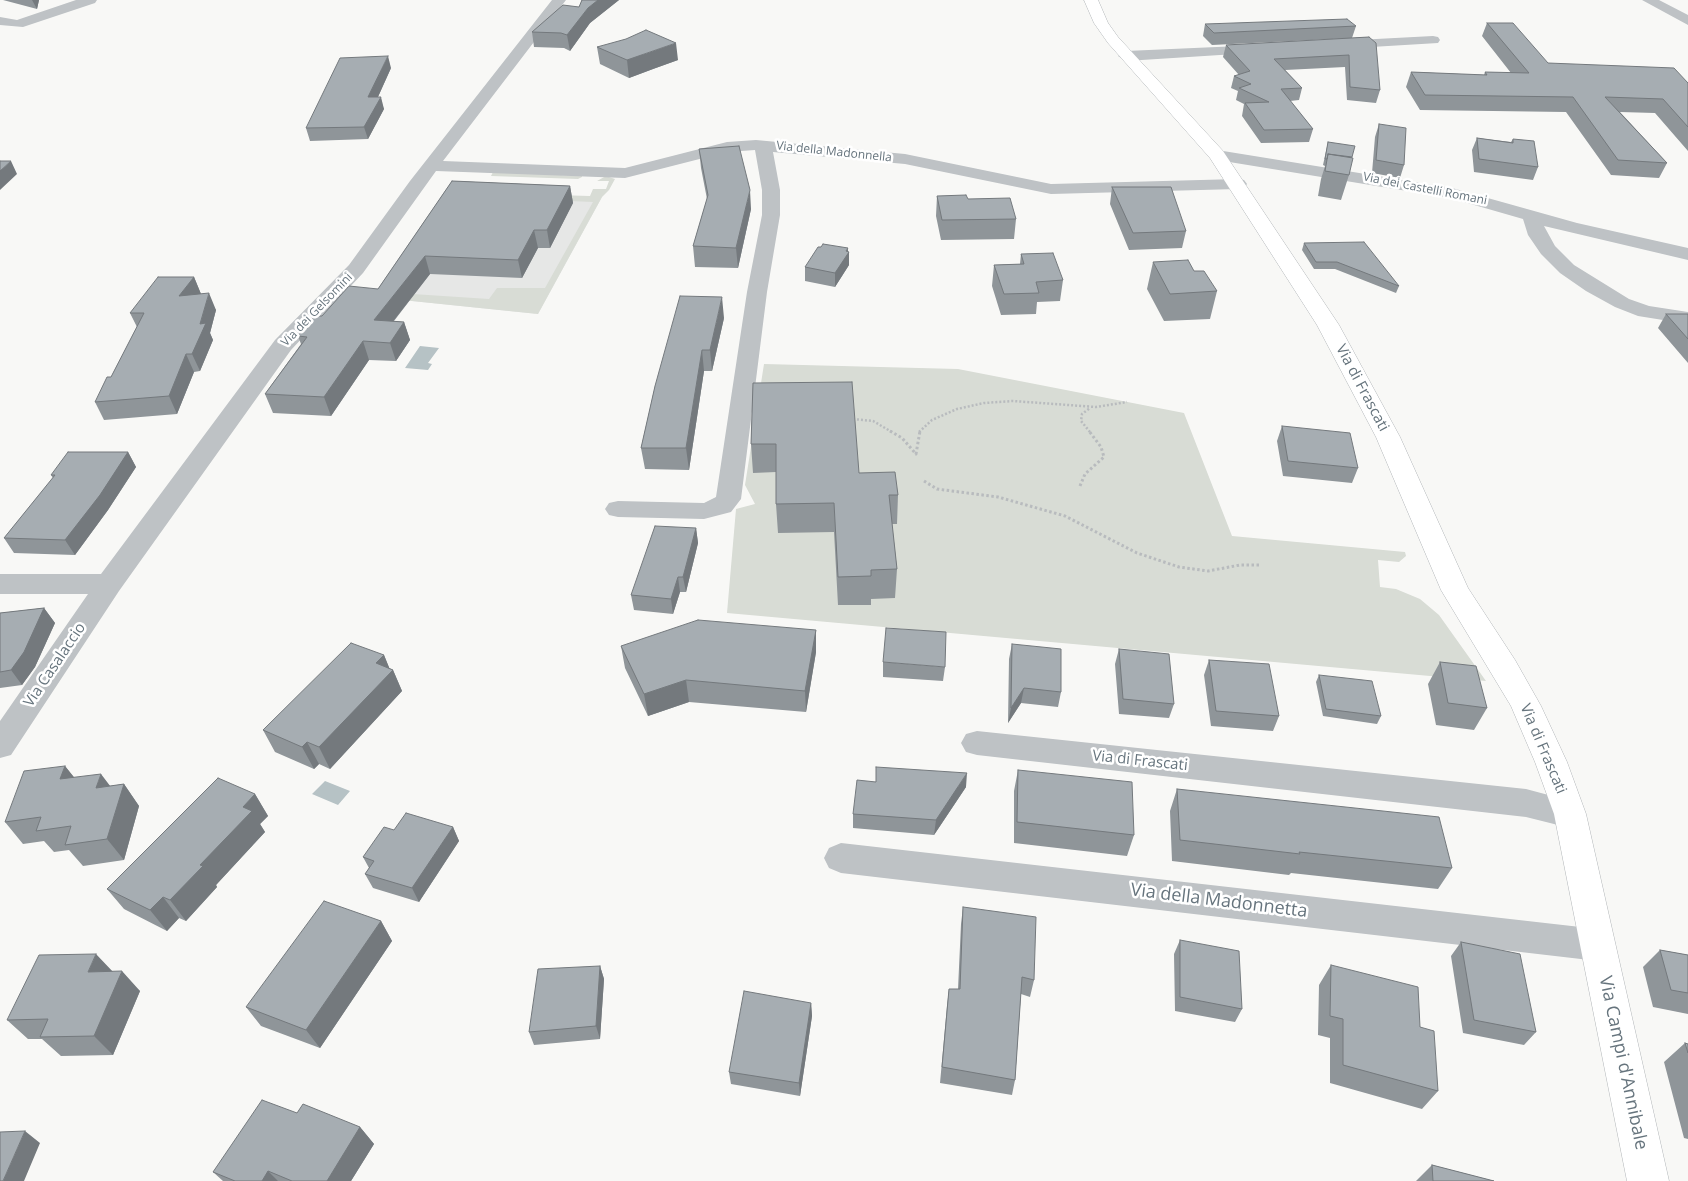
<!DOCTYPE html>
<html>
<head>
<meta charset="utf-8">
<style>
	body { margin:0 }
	canvas { display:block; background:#f8f8f6 }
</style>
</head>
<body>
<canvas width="1688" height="1181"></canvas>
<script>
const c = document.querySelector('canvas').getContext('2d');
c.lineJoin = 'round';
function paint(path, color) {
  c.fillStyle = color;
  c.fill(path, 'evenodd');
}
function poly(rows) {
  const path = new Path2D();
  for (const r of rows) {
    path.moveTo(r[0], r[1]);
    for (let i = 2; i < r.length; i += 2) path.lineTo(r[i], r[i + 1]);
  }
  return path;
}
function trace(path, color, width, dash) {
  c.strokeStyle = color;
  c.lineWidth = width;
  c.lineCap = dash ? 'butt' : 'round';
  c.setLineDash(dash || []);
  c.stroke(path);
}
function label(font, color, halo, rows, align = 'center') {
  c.font = font + ' "Open Sans",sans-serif';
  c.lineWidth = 5;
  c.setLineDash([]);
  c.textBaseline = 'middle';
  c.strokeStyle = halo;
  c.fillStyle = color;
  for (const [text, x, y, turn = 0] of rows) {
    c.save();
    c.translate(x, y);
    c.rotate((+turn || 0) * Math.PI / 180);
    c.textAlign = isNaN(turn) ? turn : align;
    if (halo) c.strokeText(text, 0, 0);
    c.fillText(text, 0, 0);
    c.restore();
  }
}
paint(poly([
	[602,197,538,314,373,297,430,213]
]), '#e6e7e6');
paint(poly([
	[493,172,582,176,582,177,578,179,491,176],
	[606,176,615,179,609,190,602,197,538,314,373,297,382,292,489,299,497,288,545,288,593,202,453,196,431,229,419,229,430,213,455,192,590,196,593,189,606,189,609,181,597,181],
	[764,364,958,369,1184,413,1232,536,1405,552,1406,556,1399,562,1378,560,1380,587,1396,589,1420,599,1439,615,1486,681,727,613,736,509,755,504,745,485]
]), '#d8dcd5');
paint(poly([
	[420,346,439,348,428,363,432,364,428,370,405,368],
	[325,781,350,791,338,805,312,794]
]), '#b6c2c5');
const major = poly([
	[1084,0,1098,0,1108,23,1118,37,1223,151,1339,325,1400,437,1468,588,1515,660,1541,706,1567,762,1586,814,1669,1181,1627,1181,1554,814,1535,762,1511,706,1441,590,1376,437,1317,325,1210,158,1108,43,1094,23,1084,0]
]);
trace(major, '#b2b6b9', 1);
trace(poly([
	[853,419,873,421,892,432],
	[919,432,932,420,957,409,984,403,1013,401,1096,407,1127,402],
	[1090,432,1081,421,1082,414,1090,408]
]), '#b8bbbe', 2.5, [2, 2]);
trace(poly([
	[890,431,902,438,916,454,920,431],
	[924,481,937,489,998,497,1065,516,1137,553,1179,567,1208,571,1240,565,1260,565],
	[1080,486,1085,474,1104,457,1101,447,1089,431]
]), '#b8bbbe', 3, [2.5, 2.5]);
paint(poly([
	[76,0,97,0,95,3,23,27,0,25,0,17,17,20,76,0],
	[552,0,566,0,443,161,625,168,727,142,756,140,905,154,1051,184,1238,179,1244,180,1247,184,1244,188,1238,189,1051,194,905,164,773,152,780,190,780,215,767,292,741,499,731,512,704,519,618,517,609,515,605,509,609,503,618,501,704,503,716,497,747,292,762,215,762,190,755,150,727,152,625,178,436,171,363,273,291,350,119,591,11,755,0,758,0,721,88,594,0,594,0,574,101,574,275,340,349,265,410,181,552,0],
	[1642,0,1659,0,1688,15,1688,25,1642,0],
	[1433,36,1438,37,1440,40,1438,43,1338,49,1331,45,1338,41,1433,36],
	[1262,45,1269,49,1267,52,1126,61,1118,56,1126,51,1262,45],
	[1217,150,1452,188,1577,223,1688,248,1688,260,1544,226,1555,246,1574,265,1629,299,1649,306,1688,312,1688,324,1638,316,1615,307,1586,291,1560,273,1541,254,1528,235,1523,219,1450,198,1211,159,1208,155,1211,151,1217,150],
	[977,731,1526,789,1582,804,1586,814,1582,824,1570,828,1526,817,977,755,966,752,961,743,966,734,977,731],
	[841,843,1598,929,1611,933,1616,945,1611,957,1598,961,841,873,829,868,824,858,829,848,841,843]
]), '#bec2c5');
paint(major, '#fff');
paint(poly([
	[3,0,39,0,37,9],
	[582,0,619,0,590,23,570,51,564,48,534,47,532,32,579,7],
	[1487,23,1548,63,1688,83,1688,151,1655,113,1620,112,1667,163,1659,178,1611,175,1566,112,1420,110,1406,87,1411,72,1484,75,1485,72,1511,73,1482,36],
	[1205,24,1356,26,1352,38,1212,45,1203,36],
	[1369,37,1380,90,1376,103,1347,100,1345,67,1285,70,1302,88,1299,100,1290,101,1313,129,1309,142,1261,143,1242,116,1244,104,1236,100,1238,91,1231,88,1234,76,1239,75,1223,57,1226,45],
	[597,47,678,60,653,69,629,78,600,64],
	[391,68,378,97,384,109,368,139,310,141,306,128],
	[1379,124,1404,165,1400,178,1372,173,1375,137],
	[1477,138,1511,142,1513,139,1538,167,1533,180,1474,172,1472,150],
	[1328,142,1352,157,1349,175,1341,200,1318,196,1321,179,1325,166,1323,165],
	[699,149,751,209,738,268,695,267,693,246,707,199,701,168],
	[452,181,570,186,573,203,550,248,538,248,522,278,430,274,394,321,404,322,410,340,396,361,369,360,331,416,273,413,265,394,301,344,298,336,322,316,378,289],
	[1112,187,1186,231,1182,248,1129,250,1110,204],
	[937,196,968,199,1016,219,1014,239,941,240,936,216],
	[1304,243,1399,286,1396,293,1335,269,1314,269,1302,250],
	[848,252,849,252,849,265,835,287,805,281,805,267],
	[1021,254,1063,280,1060,301,1037,302,1036,314,1001,315,992,286,994,265,1020,264],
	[1153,262,1194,271,1217,291,1210,319,1164,321,1147,289],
	[194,277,201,294,216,310,210,333,213,340,200,371,194,372,177,414,104,420,95,402,111,377,137,327,130,313],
	[1666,314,1688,314,1688,363,1658,328],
	[724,318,712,371,704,371,689,470,645,469,641,448,655,386],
	[753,383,859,473,898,495,897,524,892,524,897,569,895,598,871,599,871,605,838,605,834,532,778,533,776,504,776,472,753,473,751,444],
	[1282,426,1358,468,1352,483,1283,476,1277,441],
	[128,452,136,467,108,510,75,555,14,553,4,538,53,478,51,475],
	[696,528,698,543,686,592,680,592,673,614,634,610,631,595],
	[44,608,55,623,35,667,22,685,0,688,0,613],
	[816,630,816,652,806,712,689,702,648,716,625,668,621,646],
	[1012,644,1061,692,1058,707,1021,703,1008,723,1009,659],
	[1119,649,1174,704,1169,718,1119,714,1115,664],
	[384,655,389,668,393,670,402,691,330,769,319,764,314,769,275,752,263,730],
	[1209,660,1279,716,1273,731,1211,726,1204,675],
	[883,662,945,667,943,681,883,677],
	[1440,662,1487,708,1474,730,1436,725,1428,684],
	[1319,675,1381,716,1377,724,1323,716,1316,682],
	[65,766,74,778,110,786,124,784,139,806,124,860,83,866,69,850,54,852,44,841,23,844,5,822],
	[1018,770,1134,835,1127,856,1014,843,1014,791],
	[876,782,966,787,934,835,853,828,853,814],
	[1177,789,1452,868,1438,889,1291,873,1289,875,1172,861,1170,811],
	[255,794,268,816,260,824,265,832,216,885,217,887,186,921,179,918,167,931,124,909,107,889],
	[453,827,459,841,419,902,373,888,365,874,369,868,363,857,394,830],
	[963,907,1034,980,1030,997,1021,994,1015,1080,1012,1095,940,1083,947,1006,949,989,958,989,961,924],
	[381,921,392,941,320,1048,261,1026,246,1007],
	[1180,940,1242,1009,1235,1022,1175,1011,1174,954],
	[1461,942,1536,1032,1524,1045,1463,1033,1451,956],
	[1660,950,1688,955,1688,1014,1653,1007,1643,967],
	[1331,965,1420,1027,1438,1091,1422,1109,1330,1083,1330,1038,1318,1035,1319,985],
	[600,966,604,979,600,1039,534,1045,529,1032],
	[112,971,140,991,113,1055,61,1056,42,1039,28,1039,7,1020],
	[811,1003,812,1016,800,1096,731,1084,729,1072],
	[1685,1043,1688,1044,1688,1139,1684,1138,1664,1062],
	[360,1127,374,1144,351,1181,223,1181,213,1172],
	[1432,1165,1494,1181,1416,1181]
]), '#8f9599');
paint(poly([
	[32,0,39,0,37,9],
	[598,0,619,0,590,23,570,51,567,35,588,8],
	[676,43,678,60,653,69,629,78,627,60],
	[388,56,391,68,372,110,368,97],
	[381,97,384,109,368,139,364,127],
	[11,161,17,174,0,190,0,171],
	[570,186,573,203,550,248,547,230],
	[750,190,751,209,738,268,736,248],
	[534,230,538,248,522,278,518,260],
	[848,248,848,253,849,252,849,265,835,287,835,273,846,251],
	[425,256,430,274,380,338,374,320],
	[194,277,201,294,187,313,179,296],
	[209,293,216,310,210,333,213,340,200,371,192,354],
	[722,297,724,318,712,371,710,350],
	[404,322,410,340,396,361,390,343],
	[363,341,369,360,331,416,324,397],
	[702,350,704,371,689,470,686,448],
	[186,354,194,372,177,414,169,396],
	[128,452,136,467,108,510,75,555,65,540],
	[696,528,698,543,686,592,683,577],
	[678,577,680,592,673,614,671,599],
	[44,608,55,623,35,667,22,685,11,670],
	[816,630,816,652,806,712,805,691],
	[384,655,391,672,393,670,402,691,330,769,319,747,376,663],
	[686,680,689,702,648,716,644,694],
	[1024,688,1021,703,1008,723,1011,708],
	[307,742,319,764,314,769,302,747],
	[65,766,82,787,60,779],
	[967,773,966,787,934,835,936,820],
	[101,774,117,795,96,788],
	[124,784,139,806,124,860,107,839],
	[255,794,268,816,260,824,265,832,216,885,217,887,186,921,170,900,200,865,243,807],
	[453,827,459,841,419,902,412,888],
	[163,897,179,918,167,931,150,910],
	[381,921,392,941,320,1048,306,1030],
	[96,954,115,974,88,972],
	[600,966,604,979,600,1039,596,1026],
	[122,971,140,991,113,1055,94,1036],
	[811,1003,812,1016,800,1096,799,1083],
	[360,1127,374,1144,351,1181,327,1181],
	[25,1131,40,1143,24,1181,3,1181],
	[268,1171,278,1181,262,1181]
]), '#74797d');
const building = poly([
	[582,0,598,0,588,8,567,35,561,33,532,32,563,5,579,7,582,0],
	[1347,19,1356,26,1214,33,1205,24,1347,19],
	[1487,23,1513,23,1548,63,1674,68,1688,83,1688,127,1663,99,1605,97,1667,163,1618,160,1573,97,1425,95,1411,72,1487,75,1485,72,1529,73,1487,23],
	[646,30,676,43,627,60,597,47,626,39,646,30],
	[1369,37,1376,43,1380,90,1350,87,1349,55,1274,59,1302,88,1281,89,1313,129,1264,130,1245,103,1269,102,1239,88,1251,84,1234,76,1250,71,1226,45,1369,37],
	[388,56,368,97,381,97,364,127,306,128,340,58,388,56],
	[1379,124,1406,128,1404,165,1376,160,1379,124],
	[1477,138,1513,143,1513,139,1534,141,1538,167,1479,159,1477,138],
	[1328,142,1355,146,1352,157,1328,154,1327,159,1325,159,1328,142],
	[739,146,750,190,736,248,693,246,708,195,699,149,739,146],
	[1328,154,1353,158,1349,175,1325,171,1328,154],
	[0,161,11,161,0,171,0,161],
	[452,181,570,186,547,230,534,230,518,260,425,256,374,320,404,322,390,343,363,341,324,397,265,394,307,337,298,336,315,316,322,316,349,286,378,289,452,181],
	[1112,187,1171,187,1186,231,1133,233,1112,187],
	[966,195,968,199,1010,198,1016,219,942,220,937,196,966,195],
	[1364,242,1399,286,1337,262,1316,262,1304,243,1364,242],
	[823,244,848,248,846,251,849,252,835,273,805,267,818,247,821,247,823,244],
	[1053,253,1063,280,1036,282,1039,293,1004,294,994,265,1024,264,1021,254,1053,253],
	[1188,260,1194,271,1204,271,1217,291,1170,294,1153,262,1188,260],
	[158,277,194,277,179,296,209,293,200,324,206,323,192,354,186,354,169,396,95,402,107,377,111,377,144,313,130,313,158,277],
	[680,296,722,297,710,350,702,350,686,448,641,448,655,386,680,296],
	[1666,314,1688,314,1688,339,1666,314],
	[852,382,859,473,895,472,898,495,889,495,897,569,871,570,871,576,838,577,834,503,776,504,776,444,751,444,753,383,852,382],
	[1282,426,1350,433,1358,468,1288,461,1282,426],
	[68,452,128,452,100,495,65,540,4,538,55,475,51,475,68,452],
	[655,526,696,528,683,577,678,577,671,599,631,595,655,526],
	[44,608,24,652,11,670,0,672,0,613,44,608],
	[698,620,816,630,805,691,686,680,644,694,621,646,698,620],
	[886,628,946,632,945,667,883,662,886,628],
	[351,643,384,655,376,663,393,670,319,747,307,742,302,747,263,730,351,643],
	[1012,644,1061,649,1061,692,1024,688,1011,708,1012,644],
	[1119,649,1169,654,1174,704,1123,699,1119,649],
	[1209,660,1269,664,1279,716,1216,711,1209,660],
	[1440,662,1476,666,1487,708,1448,703,1440,662],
	[1319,675,1372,681,1381,716,1326,709,1319,675],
	[65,766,60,779,101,774,96,788,124,784,107,839,65,845,71,826,36,831,41,817,5,822,24,771,65,766],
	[876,767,967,773,936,820,853,814,857,780,876,782,876,767],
	[1018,770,1132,782,1134,835,1017,822,1018,770],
	[218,778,255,794,243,807,252,811,200,865,203,866,170,900,163,897,150,910,107,889,218,778],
	[1177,789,1439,817,1452,868,1299,852,1300,854,1180,840,1177,789],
	[406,813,453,827,412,888,365,874,374,861,363,857,384,827,394,830,406,813],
	[324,901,381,921,306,1030,246,1007,324,901],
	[963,907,1036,917,1034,980,1022,977,1015,1080,942,1067,949,989,960,989,963,907],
	[1180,940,1239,951,1242,1009,1180,997,1180,940],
	[1461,942,1520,954,1536,1032,1474,1020,1461,942],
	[1660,950,1688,955,1688,993,1671,990,1660,950],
	[96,954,88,972,122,971,94,1036,40,1037,48,1019,7,1020,39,955,96,954],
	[1331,965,1418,987,1420,1027,1434,1031,1438,1091,1343,1065,1343,1019,1330,1016,1331,965],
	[600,966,596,1026,529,1032,538,969,600,966],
	[744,991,811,1003,799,1083,729,1072,744,991],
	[1685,1043,1688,1044,1688,1053,1685,1043],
	[262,1100,297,1113,303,1104,360,1127,327,1181,292,1181,268,1171,262,1181,235,1181,213,1172,262,1100],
	[25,1131,3,1181,0,1181,0,1132,25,1131],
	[1432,1165,1494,1181,1433,1181,1432,1165]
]);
paint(building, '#a6adb2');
trace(building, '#74797d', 1);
label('12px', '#66747d', '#fff', [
	["Via della Madonnella",834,152,6],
	["Via dei Castelli Romani",1425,189,11],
	["Via dei Gelsomini",317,310,-46]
]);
label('15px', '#66747d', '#fff', [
	["Via di Frascati",1362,388,62],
	["Via Casalaccio",55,665,-56],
	["Via di Frascati",1543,749,67],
	["Via di Frascati",1140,761,6]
]);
label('18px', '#66747d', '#fff', [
	["Via della Madonnetta",1219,901,7],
	["Via Campi d'Annibale",1623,1063,78]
]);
</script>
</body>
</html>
